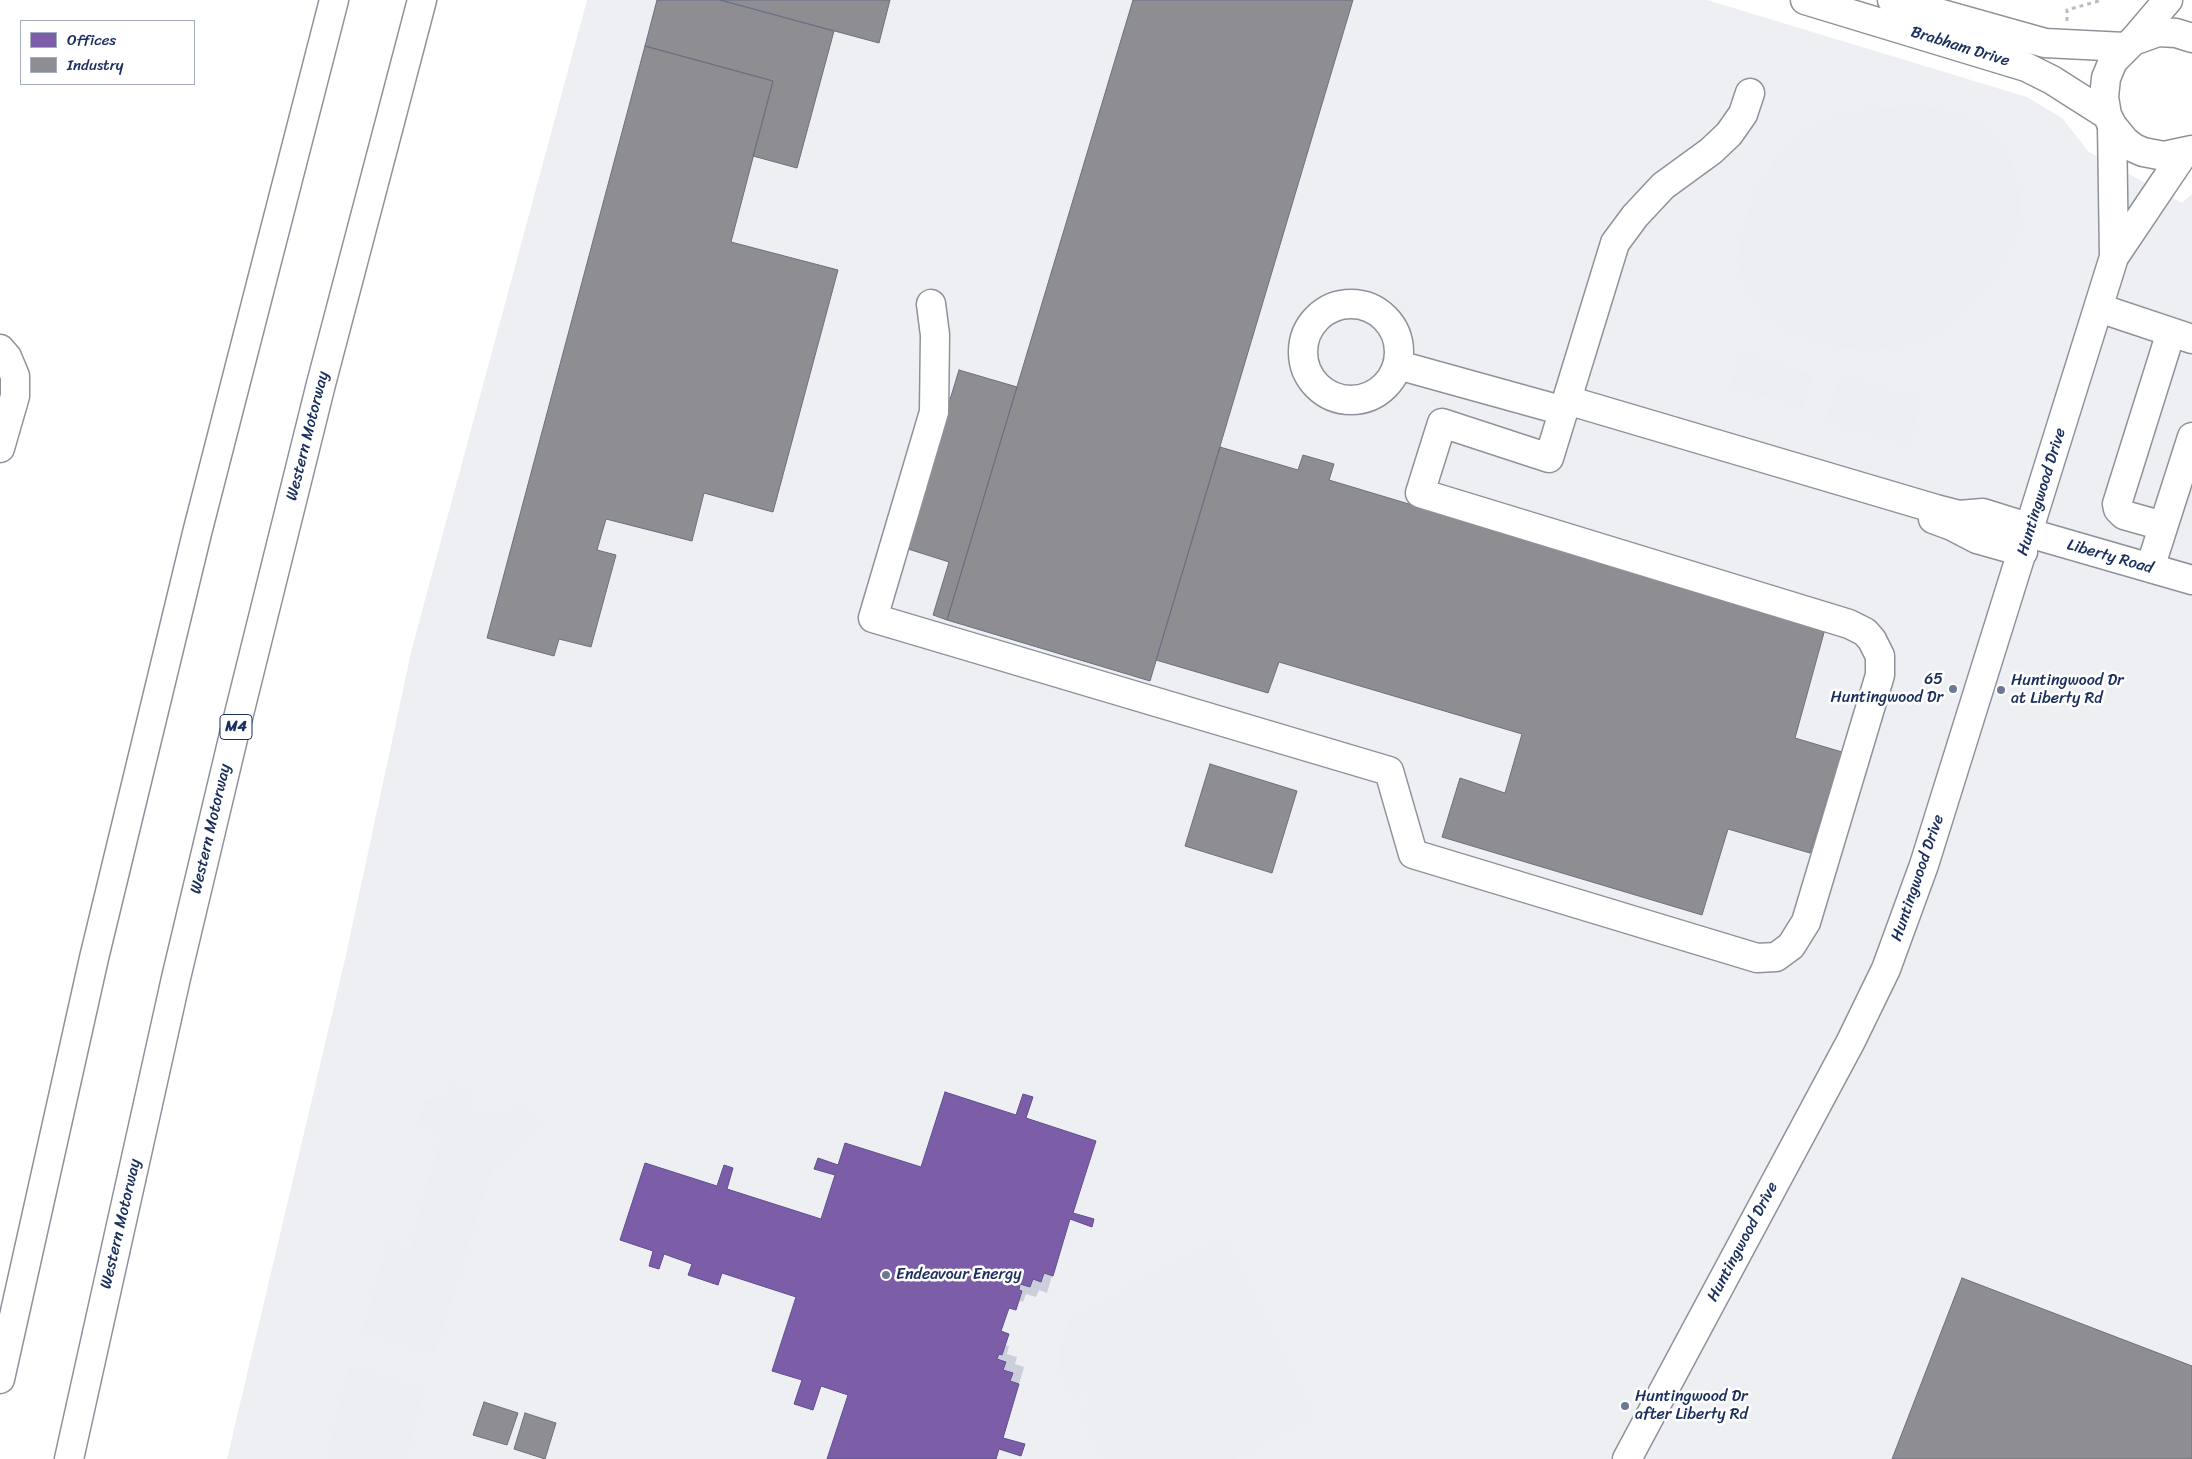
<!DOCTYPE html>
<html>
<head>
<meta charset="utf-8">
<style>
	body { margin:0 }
	#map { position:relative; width:2192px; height:1459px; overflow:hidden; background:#fff; font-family:Sriracha,sans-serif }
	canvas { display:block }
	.legend { position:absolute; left:20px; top:20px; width:175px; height:65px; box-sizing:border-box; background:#fff; border:1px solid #a4acbf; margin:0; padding:6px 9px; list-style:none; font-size:15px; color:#1b2f5e }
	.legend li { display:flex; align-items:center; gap:10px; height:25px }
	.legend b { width:25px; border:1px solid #a4acbf }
</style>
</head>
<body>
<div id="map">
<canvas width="2192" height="1459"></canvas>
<ul class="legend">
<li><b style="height:14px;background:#7b5ea7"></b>Offices</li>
<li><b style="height:14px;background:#8d8d92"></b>Industry</li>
</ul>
</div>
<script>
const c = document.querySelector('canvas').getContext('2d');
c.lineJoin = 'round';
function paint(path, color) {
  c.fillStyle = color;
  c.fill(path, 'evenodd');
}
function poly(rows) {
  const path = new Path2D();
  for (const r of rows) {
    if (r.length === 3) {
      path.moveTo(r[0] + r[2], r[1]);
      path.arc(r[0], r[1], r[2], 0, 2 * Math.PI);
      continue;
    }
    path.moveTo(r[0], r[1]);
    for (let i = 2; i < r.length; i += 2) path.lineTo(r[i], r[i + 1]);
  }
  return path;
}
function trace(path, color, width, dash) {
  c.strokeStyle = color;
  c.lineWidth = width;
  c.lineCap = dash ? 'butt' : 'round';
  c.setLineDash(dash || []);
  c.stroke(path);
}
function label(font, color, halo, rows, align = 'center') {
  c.font = font + ' Sriracha,sans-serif';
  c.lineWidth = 5;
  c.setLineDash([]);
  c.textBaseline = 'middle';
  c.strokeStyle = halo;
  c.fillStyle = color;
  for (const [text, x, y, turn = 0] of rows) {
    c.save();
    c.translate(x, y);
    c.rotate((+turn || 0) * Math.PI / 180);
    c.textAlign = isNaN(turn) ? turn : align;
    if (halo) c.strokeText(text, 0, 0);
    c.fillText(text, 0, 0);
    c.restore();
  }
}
paint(poly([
	[587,0,1707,0,2027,97,2062,118,2089,152,2182,203,2192,194,2192,1459,227,1459,346,955,412,648]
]), '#edeff3');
paint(poly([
	[1897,107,1930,107,1963,114,1991,131,2008,153,2016,173,2020,202,2016,238,2001,267,1984,288,1949,325,1932,336,1906,345,1876,349,1841,348,1811,340,1787,329,1766,315,1746,290,1738,263,1745,221,1759,186,1781,151,1815,127,1856,111],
	[1741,353,1813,375,1803,408,1731,386],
	[1840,376,1922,400,1909,445,1827,421],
	[449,1085,473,1091,469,1109,511,1120,514,1104,529,1109,540,1120,493,1170,488,1179,435,1353,363,1330,388,1243,411,1249,442,1131,419,1125,425,1099,444,1103],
	[1224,1240,1312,1418,1234,1459,1106,1459,1083,1415,1092,1404,1084,1381,1072,1387,1078,1398,1075,1399,1059,1367,1059,1354,1069,1323,1076,1315],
	[349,1365,424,1390,406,1459,327,1459]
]), '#edeef2');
paint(poly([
	[1044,1273,1052,1276,1047,1293,1039,1290,1036,1297,1026,1294,1023,1302,1019,1301,1022,1291,1019,1290,1020,1284,1030,1287,1033,1279,1041,1282],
	[1005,1345,1009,1346,1007,1354,1017,1357,1015,1364,1024,1367,1019,1384,1010,1381,1013,1373,1003,1370,1006,1362,997,1359,999,1354,1002,1354]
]), '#cbcfda');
const offices = poly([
	[945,1092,1016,1115,1023,1094,1033,1097,1026,1118,1096,1141,1073,1213,1094,1219,1092,1227,1070,1219,1053,1276,1044,1273,1041,1282,1033,1279,1030,1287,1020,1284,1019,1290,1022,1291,1016,1310,1009,1308,1001,1331,1009,1334,1002,1355,999,1354,997,1359,1006,1362,1003,1370,1013,1373,1010,1381,1019,1384,1003,1438,1025,1444,1021,1456,999,1449,996,1459,827,1459,848,1395,821,1386,813,1410,794,1404,802,1380,772,1371,796,1297,722,1273,718,1285,688,1275,692,1264,664,1254,659,1269,649,1266,653,1251,620,1240,645,1163,717,1186,724,1165,733,1168,727,1189,821,1219,835,1175,814,1169,818,1158,838,1165,845,1143,921,1167,945,1092]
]);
paint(offices, '#7b5ea7');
trace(offices, '#5e5091', 1);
const industry = poly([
	[657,0,720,0,834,31,797,168,753,156,773,81,645,46,657,0],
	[720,0,890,0,879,43,720,0],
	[1133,0,1353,0,1150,681,947,620,1133,0],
	[645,46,773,81,731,242,838,270,773,512,704,493,692,541,606,519,597,550,616,555,591,647,559,639,554,656,487,638,645,46],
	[959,370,1017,387,947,620,933,615,949,562,905,548,959,370],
	[1220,447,1298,470,1303,455,1334,464,1329,480,1825,629,1795,738,1842,752,1810,853,1728,829,1702,915,1442,837,1460,778,1505,793,1522,734,1279,662,1268,693,1156,660,1220,447],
	[1210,764,1297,791,1272,873,1185,846,1210,764],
	[1962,1278,2192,1366,2192,1459,1892,1459,1962,1278],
	[484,1402,518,1413,507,1445,473,1435,484,1402],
	[525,1413,556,1423,545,1459,514,1449,525,1413]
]);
paint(industry, '#8d8d92');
trace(industry, '#6b7182', 1);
const minor = poly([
	[2133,41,2168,0],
	[2112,125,2114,257],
	[931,304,935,335,934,412,873,618,1389,771,1413,854,1757,958,1776,957,1791,946,1806,922,1880,675,1880,656,1872,640,1865,632,1849,624,1420,493,1442,423,1549,458,1615,243,1635,216,1663,186,1711,151,1729,134,1743,114,1750,93],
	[1351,352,48],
	[2099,308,2192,339],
	[0,349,7,357,15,376,15,396,0,448],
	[1398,365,1564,411],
	[1567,400,1936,509,1959,515,1983,513,2031,528],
	[1933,519,1952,526,1977,539,2023,552],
	[2163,526,2124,515,2118,509,2117,504,2171,332],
	[2029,533,2192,580],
	[2150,568,2192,437],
	[1627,1459,1851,1041,1886,969,1924,865,2114,257,2184,153]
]);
const major = poly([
	[1805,0,2026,67,2052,80,2107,115],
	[1892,0,2045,43,2125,47],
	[2192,38,2176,33,2158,32,2133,41,2113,61,2106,78,2104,97,2107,115,2112,125,2125,141,2134,148,2143,152,2164,156,2192,150]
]);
const highway = poly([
	[0,1379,94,958,197,533,334,0],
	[69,1459,176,978,236,726,321,384,422,0]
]);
trace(minor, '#8e929a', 31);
trace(major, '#8e929a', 31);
trace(highway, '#8e929a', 31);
trace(poly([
	[2067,21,2067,10,2102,0]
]), '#b9bcc1', 3, [4, 4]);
trace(minor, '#fff', 28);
trace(major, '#fff', 28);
trace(highway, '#fff', 28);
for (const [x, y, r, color] of [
	[1953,689,5,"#6b7896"],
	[2001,690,5,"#6b7896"],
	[886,1275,5,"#6b7896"],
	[1625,1406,5,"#6b7896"]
]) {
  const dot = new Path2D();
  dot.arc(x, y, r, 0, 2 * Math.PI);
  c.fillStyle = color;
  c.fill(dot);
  trace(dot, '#fff', 2);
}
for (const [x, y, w] of [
	[236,727,32]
]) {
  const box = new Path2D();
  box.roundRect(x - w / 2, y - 12.5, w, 25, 4);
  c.fillStyle = '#fff';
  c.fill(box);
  trace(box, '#1b2f5e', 1);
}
label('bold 15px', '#1b2f5e', null, [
	["M4",236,727]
]);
label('16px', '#1b2f5e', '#fff', [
	["Brabham Drive",1960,47,17],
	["Western Motorway",308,436,-76],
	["Huntingwood Drive",2042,492,-73],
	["Liberty Road",2110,557,16],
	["Western Motorway",211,829,-77],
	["Huntingwood Drive",1918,878,-71],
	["Western Motorway",121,1224,-77],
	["Huntingwood Drive",1743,1242,-62]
]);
label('16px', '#1b2f5e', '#fff', [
	["65",1943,680,"right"],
	["Huntingwood Dr",1943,698,"right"],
	["Huntingwood Dr",2011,681],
	["at Liberty Rd",2011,699],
	["Endeavour Energy",896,1275],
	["Huntingwood Dr",1635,1397],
	["after Liberty Rd",1635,1415]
], 'left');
</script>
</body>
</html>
